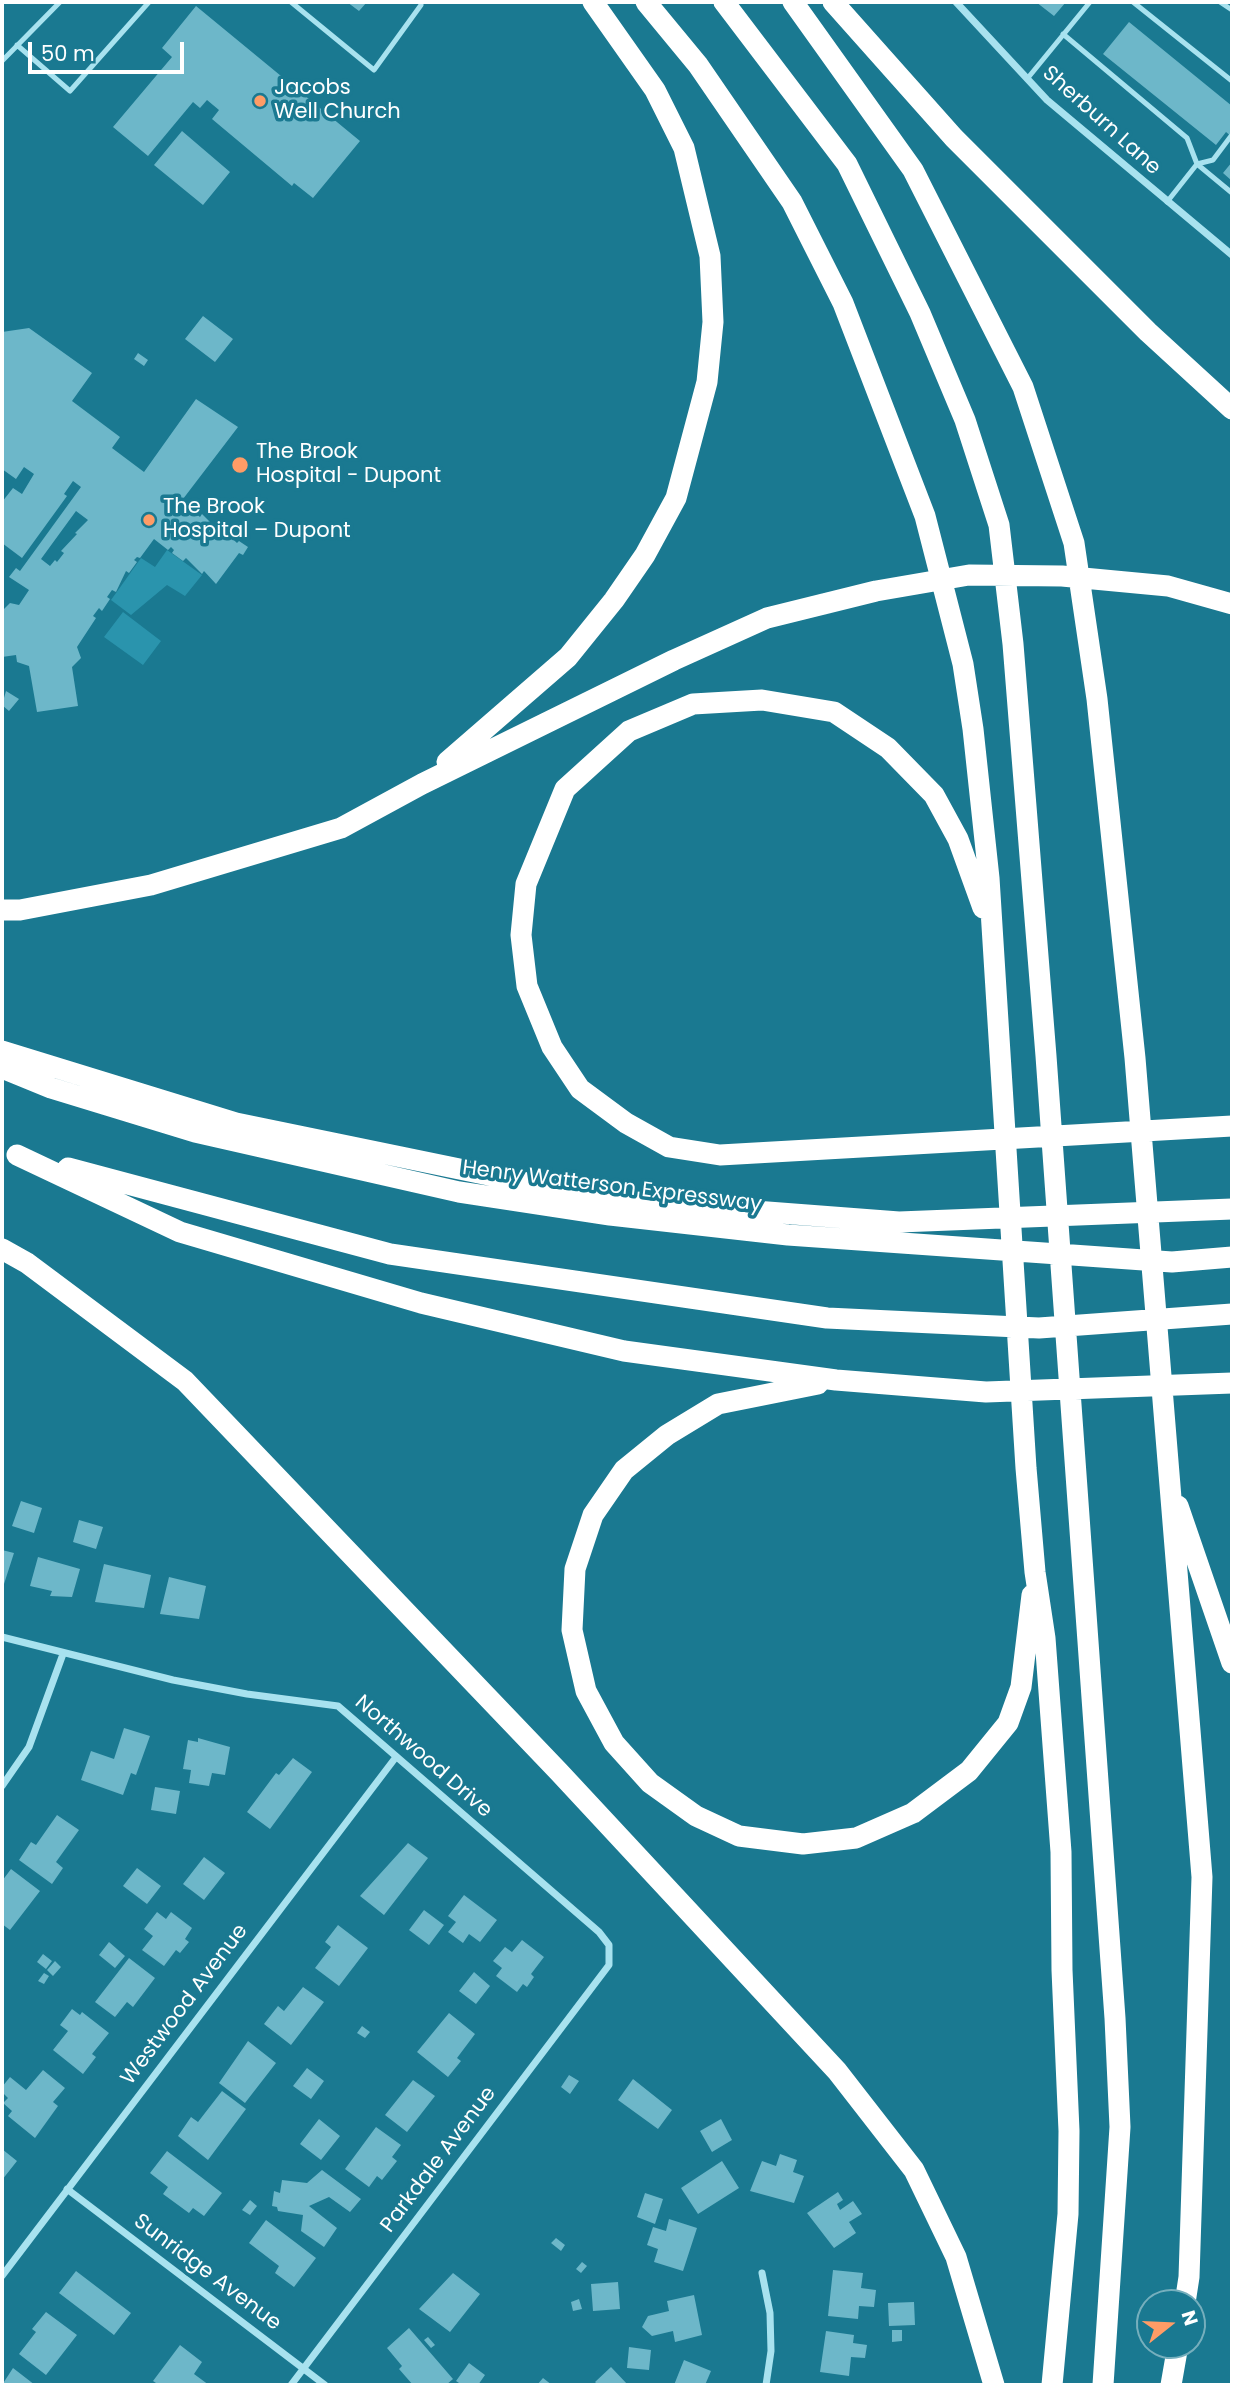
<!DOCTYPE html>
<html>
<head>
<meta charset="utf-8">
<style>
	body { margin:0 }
	#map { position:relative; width:1234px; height:2387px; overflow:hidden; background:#1a7991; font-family:Poppins,sans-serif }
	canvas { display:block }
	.frame { position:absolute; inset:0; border:4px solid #fff; pointer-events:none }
	.north { position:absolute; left:1136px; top:2289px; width:70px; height:70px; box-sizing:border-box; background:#1a7991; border:2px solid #76afbd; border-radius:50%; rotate:72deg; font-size:19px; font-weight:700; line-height:28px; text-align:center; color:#fff }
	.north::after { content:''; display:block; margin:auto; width:24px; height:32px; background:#ff9c66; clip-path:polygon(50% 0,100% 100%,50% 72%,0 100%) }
	.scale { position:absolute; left:28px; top:42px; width:156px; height:32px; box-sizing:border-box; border:4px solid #fff; border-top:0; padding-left:9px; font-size:21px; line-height:24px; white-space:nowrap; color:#fff; -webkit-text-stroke:5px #1a7991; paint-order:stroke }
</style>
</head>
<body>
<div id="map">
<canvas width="1234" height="2387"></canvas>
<div class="frame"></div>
<div class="north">N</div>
<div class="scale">50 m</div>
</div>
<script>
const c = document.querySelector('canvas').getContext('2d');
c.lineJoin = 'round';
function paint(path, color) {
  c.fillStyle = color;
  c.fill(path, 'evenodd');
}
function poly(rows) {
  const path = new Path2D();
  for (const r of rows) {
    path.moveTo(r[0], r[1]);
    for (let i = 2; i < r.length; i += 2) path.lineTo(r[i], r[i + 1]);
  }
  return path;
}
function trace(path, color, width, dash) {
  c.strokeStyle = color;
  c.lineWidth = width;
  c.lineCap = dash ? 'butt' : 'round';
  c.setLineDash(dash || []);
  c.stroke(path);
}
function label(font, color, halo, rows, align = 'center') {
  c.font = font + ' Poppins,sans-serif';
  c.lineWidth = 7;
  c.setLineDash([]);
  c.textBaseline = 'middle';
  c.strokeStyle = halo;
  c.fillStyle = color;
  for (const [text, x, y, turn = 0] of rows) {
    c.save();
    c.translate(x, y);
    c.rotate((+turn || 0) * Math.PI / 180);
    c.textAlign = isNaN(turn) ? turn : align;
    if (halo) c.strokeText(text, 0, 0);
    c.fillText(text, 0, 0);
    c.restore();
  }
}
paint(poly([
	[167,550,202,575,185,596,167,585,131,615,111,600,141,558,155,567],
	[123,612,161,641,143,665,104,637]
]), '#2a94ad');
paint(poly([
	[347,2,367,2,359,11],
	[1036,2,1066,2,1054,16],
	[196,6,360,141,313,198,294,183,292,186,212,119,219,110,207,100,200,108,193,102,148,156,113,127,172,57,162,48],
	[1129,22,1232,106,1232,137,1226,132,1216,145,1103,54],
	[182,131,230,172,203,205,154,165],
	[1232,162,1232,181,1223,173],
	[203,316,233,339,215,362,185,339],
	[29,328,92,373,72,401,120,437,112,448,144,472,196,399,238,427,183,499,198,510,195,513,200,517,202,514,219,531,221,528,237,543,239,541,248,547,243,555,239,553,216,584,204,571,202,574,186,558,183,561,172,553,174,550,171,547,168,550,154,539,140,558,137,557,134,560,137,562,129,573,126,571,116,592,112,590,107,597,110,599,102,611,99,608,93,616,96,618,77,647,81,658,72,667,78,706,37,712,29,666,17,662,16,655,2,657,2,611,10,603,19,605,29,590,9,577,16,568,20,571,81,487,73,481,64,494,67,496,22,558,2,543,2,502,13,488,22,494,34,474,24,467,16,479,2,469,2,332],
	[76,511,88,520,75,533,77,534,61,551,64,553,57,562,55,560,50,566,41,559],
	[138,353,148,360,144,366,134,359],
	[6,691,19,699,9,711,2,705],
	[21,1501,42,1508,34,1533,12,1526],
	[79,1520,103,1527,96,1549,73,1542],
	[2,1550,14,1553,4,1584,2,1583],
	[38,1557,80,1569,72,1597,50,1596,52,1591,30,1586],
	[104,1564,151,1575,144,1608,95,1602],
	[169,1577,206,1586,199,1619,160,1614],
	[124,1728,150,1736,136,1775,131,1773,123,1795,81,1780,91,1751,114,1759],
	[198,1738,230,1747,225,1775,212,1773,209,1786,189,1783,191,1770,183,1769,188,1740,198,1742],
	[293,1758,312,1772,270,1829,247,1812,276,1773,279,1775],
	[155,1787,180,1791,176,1814,151,1810],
	[57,1815,79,1830,56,1862,63,1868,52,1884,19,1860,31,1842,36,1845],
	[408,1843,428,1858,384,1915,360,1896],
	[204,1857,225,1873,204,1900,183,1884],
	[137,1868,161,1886,147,1904,123,1886],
	[11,1869,40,1891,10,1930,2,1924,4,1893,2,1881],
	[464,1895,497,1920,480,1942,469,1934,463,1943,448,1932,456,1922,448,1916],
	[424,1910,444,1925,429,1945,409,1930],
	[157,1912,166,1919,171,1912,192,1928,185,1939,189,1942,180,1953,176,1950,164,1966,142,1950,153,1936,144,1929],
	[338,1925,368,1948,339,1986,315,1968,331,1947,325,1942],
	[522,1940,544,1957,531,1974,534,1977,527,1987,523,1984,517,1992,496,1976,502,1968,493,1961,505,1947,512,1952],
	[109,1942,125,1956,115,1968,99,1955],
	[43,1954,52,1961,46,1969,37,1962],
	[129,1958,155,1978,133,2007,127,2002,115,2017,95,2002],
	[55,1961,61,1967,53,1976,47,1970],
	[474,1972,490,1986,476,2004,459,1991],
	[44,1973,49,1976,44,1984,38,1981],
	[303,1987,324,2002,291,2045,264,2024,278,2006,284,2011],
	[72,2009,80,2015,82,2012,109,2033,92,2054,96,2057,83,2074,53,2050,68,2031,60,2025],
	[449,2013,475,2034,457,2058,461,2061,448,2077,417,2052],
	[362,2026,370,2032,365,2038,357,2033],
	[248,2041,276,2063,245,2103,219,2083],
	[307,2068,324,2081,311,2099,293,2086],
	[43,2070,65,2088,53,2102,58,2106,35,2138,8,2116,12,2111,3,2103,8,2098,2,2092,2,2087,10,2077,26,2090],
	[569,2075,579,2081,570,2094,561,2087],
	[633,2079,672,2110,658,2129,618,2100],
	[413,2080,435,2096,407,2132,385,2115],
	[222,2091,246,2109,208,2160,178,2136,191,2117,198,2122],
	[319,2119,340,2136,321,2160,300,2144],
	[721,2119,732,2140,712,2152,700,2131],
	[376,2127,401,2145,392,2157,397,2161,382,2180,377,2176,369,2187,345,2169],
	[2,2149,17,2161,2,2180],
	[167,2151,222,2193,204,2216,193,2208,189,2213,163,2194,168,2187,150,2173],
	[780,2154,797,2160,793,2172,804,2176,794,2203,750,2191,762,2161,776,2166],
	[722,2161,739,2188,698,2214,681,2188],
	[322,2170,361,2199,350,2212,329,2197,309,2206,337,2228,324,2247,301,2231,303,2215,278,2211,277,2207,272,2206,274,2191,280,2193,282,2180,307,2183],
	[838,2192,843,2200,837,2204,840,2210,853,2201,862,2214,849,2222,856,2233,834,2248,807,2213],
	[645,2193,663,2199,655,2224,637,2217],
	[250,2200,257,2206,250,2215,242,2210],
	[669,2219,697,2228,683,2271,654,2262,658,2249,647,2245,653,2227,666,2231],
	[266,2220,316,2258,294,2287,275,2273,279,2266,249,2243],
	[556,2238,565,2245,561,2251,551,2243],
	[582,2262,587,2266,581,2273,576,2269],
	[833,2270,863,2273,861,2288,876,2290,874,2307,859,2306,858,2319,828,2316],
	[76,2271,131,2313,114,2335,59,2293],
	[453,2273,480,2294,450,2332,419,2309],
	[618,2282,620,2309,593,2311,591,2284],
	[694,2295,702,2335,675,2342,673,2331,652,2336,642,2327,648,2316,669,2311,667,2301],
	[579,2299,582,2309,573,2311,571,2302],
	[914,2302,915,2325,889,2326,888,2303],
	[46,2312,77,2335,46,2375,19,2354,36,2332,32,2329],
	[409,2328,453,2379,446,2385,413,2385,399,2369,402,2366,387,2348],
	[892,2330,902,2330,902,2341,892,2342],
	[826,2331,854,2335,853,2343,867,2345,865,2358,851,2357,849,2376,820,2372],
	[428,2337,435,2345,431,2348,424,2340],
	[180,2345,202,2362,194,2374,209,2385,159,2385,153,2381],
	[629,2347,651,2350,649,2370,627,2368],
	[684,2360,711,2371,705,2385,674,2385],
	[469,2363,485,2375,478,2385,462,2385,456,2381],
	[611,2367,628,2385,598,2385,595,2382],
	[13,2368,35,2385,2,2385],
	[543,2378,552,2385,537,2385]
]), '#6db7c9');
trace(poly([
	[291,2,374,70,421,5],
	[1133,2,1232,81],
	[1220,2,1232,10],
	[1063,34,1187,138,1197,164,1232,193],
	[17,45,70,91,149,2],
	[2,61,60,2],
	[1027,79,1090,2],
	[1167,202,1197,164,1213,160,1231,136]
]), '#a8e2ef', 5);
trace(poly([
	[956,2,1047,100,1232,255],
	[2,1637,173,1680,247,1694,338,1706,599,1932,609,1945,609,1965,291,2385],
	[2,1786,29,1747,63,1654],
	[67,2189,325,2385],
	[762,2273,770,2313,771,2351,766,2385],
	[2,2276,396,1757]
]), '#a8e2ef', 7);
trace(poly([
	[646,2,698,65,792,202,843,303,925,516,963,664,973,729,989,878,1026,1468,1035,1572,1045,1638,1061,1852,1062,1970,1069,2131,1068,2214,1052,2385],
	[724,2,847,164,920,313,965,420,999,525,1013,644,1046,1056,1115,2018,1120,2127,1103,2385],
	[793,2,913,170,1023,387,1074,543,1097,699,1135,1058,1202,1877,1189,2277,1185,2303],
	[833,2,954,138,1148,332,1232,409],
	[447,762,568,657,614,600,645,555,676,498,707,382,713,322,710,256,684,148,655,90,593,2],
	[983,908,958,839,934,795,888,748,834,712,762,700,693,704,629,731,565,789,526,884,521,935,527,986,552,1047,580,1089,626,1123,669,1147,720,1155,1232,1126],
	[2,910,20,910,151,885,341,828,422,784,674,660,767,618,876,591,969,575,1062,576,1168,586,1232,604],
	[2,1051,236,1123,610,1200,899,1222,1232,1209],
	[2,1068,51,1088,195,1132,459,1192,610,1215,788,1235,1172,1262,1232,1257],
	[17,1155,180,1232,421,1303,624,1351,836,1380,986,1392,1232,1383],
	[68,1168,390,1254,827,1318,1039,1328,1232,1314],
	[2,1249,27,1263,185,1381,559,1772,837,2071,914,2170,956,2257,994,2385],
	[818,1384,718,1404,667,1435,624,1470,593,1515,575,1569,572,1630,586,1691,614,1743,650,1783,696,1816,739,1836,803,1844,856,1838,913,1813,969,1771,1008,1723,1021,1687,1032,1595],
	[1178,1506,1232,1663],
	[1171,2385,1178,2345]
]), '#fff', 21);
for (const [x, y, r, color] of [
	[260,101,7,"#ff9c66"],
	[240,465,9,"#ff9c66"],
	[149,520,7,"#ff9c66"]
]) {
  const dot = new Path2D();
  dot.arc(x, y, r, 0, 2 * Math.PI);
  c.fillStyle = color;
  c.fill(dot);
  trace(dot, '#1a7991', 2.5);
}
label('21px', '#fff', '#1a7991', [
	["Jacobs",274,89],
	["Well Church",274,113],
	["The Brook",256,453],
	["Hospital - Dupont",256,477],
	["The Brook",163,508],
	["Hospital – Dupont",163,532]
], 'left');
label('21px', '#fff', '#1a7991', [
	["Sherburn Lane",1101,121,42],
	["Henry Watterson Expressway",612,1187,7],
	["Northwood Drive",423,1757,41],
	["Westwood Avenue",185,2005,-53],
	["Parkdale Avenue",439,2160,-53],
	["Sunridge Avenue",207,2273,37]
]);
</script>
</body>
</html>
